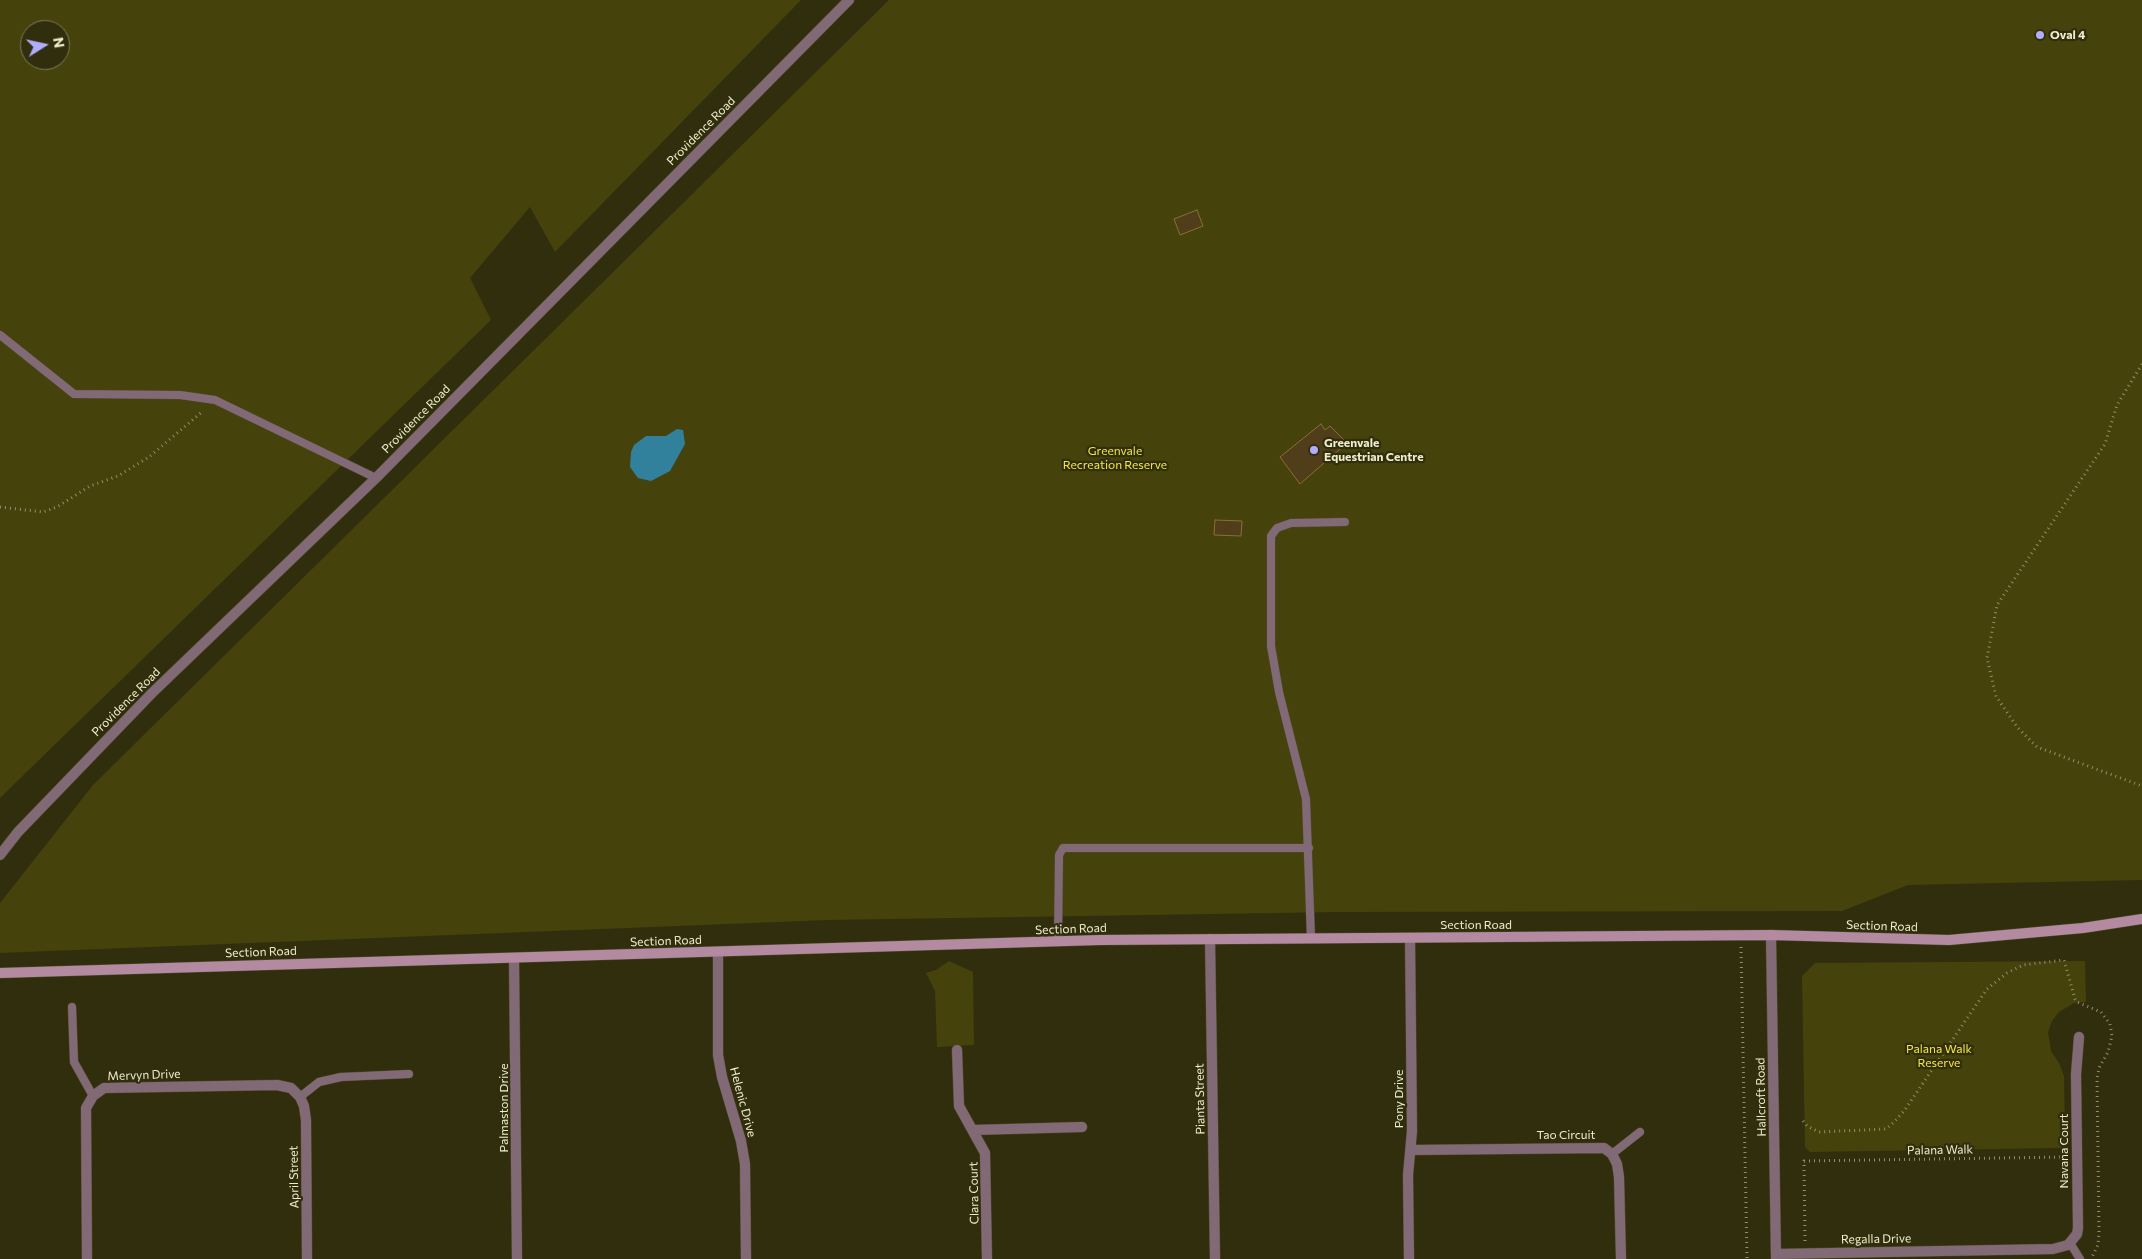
<!DOCTYPE html>
<html>
<head>
<meta charset="utf-8">
<style>
	body { margin:0 }
	#map { position:relative; width:2142px; height:1259px; overflow:hidden; background:#312e0d; font-family:Commissioner,sans-serif }
	canvas { display:block }
	.north { position:absolute; left:20px; top:20px; width:50px; height:50px; box-sizing:border-box; background:#312e0d; border:1px solid #7d7a59; border-radius:50%; rotate:80deg; font-size:14px; font-weight:700; line-height:20px; text-align:center; color:#eeeccc }
	.north::after { content:''; display:block; margin:auto; width:18px; height:22px; background:#b0aefa; clip-path:polygon(50% 0,100% 100%,50% 72%,0 100%) }
</style>
</head>
<body>
<div id="map">
<canvas width="2142" height="1259"></canvas>
<div class="north">N</div>
</div>
<script>
const c = document.querySelector('canvas').getContext('2d');
c.lineJoin = 'round';
function paint(path, color) {
  c.fillStyle = color;
  c.fill(path, 'evenodd');
}
function poly(rows) {
  const path = new Path2D();
  for (const r of rows) {
    path.moveTo(r[0], r[1]);
    for (let i = 2; i < r.length; i += 2) path.lineTo(r[i], r[i + 1]);
  }
  return path;
}
function trace(path, color, width, dash) {
  c.strokeStyle = color;
  c.lineWidth = width;
  c.lineCap = dash ? 'butt' : 'round';
  c.setLineDash(dash || []);
  c.stroke(path);
}
function label(font, color, halo, rows, align = 'center') {
  c.font = font + ' Commissioner,sans-serif';
  c.lineWidth = 4.5;
  c.setLineDash([]);
  c.textBaseline = 'middle';
  c.strokeStyle = halo;
  c.fillStyle = color;
  for (const [text, x, y, turn = 0] of rows) {
    c.save();
    c.translate(x, y);
    c.rotate((+turn || 0) * Math.PI / 180);
    c.textAlign = isNaN(turn) ? turn : align;
    if (halo) c.strokeText(text, 0, 0);
    c.fillText(text, 0, 0);
    c.restore();
  }
}
paint(poly([
	[0,0,801,0,555,252,530,207,470,278,491,320,0,798],
	[30,30,60,30,60,60,30,60],
	[889,0,2142,0,2142,880,1908,885,1842,911,1338,912,828,920,0,953,0,903,93,785],
	[949,961,973,972,974,1045,937,1047,935,991,926,973,936,970],
	[2085,961,2086,1002,2074,1003,2059,1012,2052,1021,2048,1032,2051,1051,2059,1063,2064,1076,2065,1143,2060,1148,1810,1152,1805,1147,1802,976,1815,963]
]), '#46420c');
paint(poly([
	[677,429,683,430,685,444,670,471,651,481,638,478,630,467,631,452,634,445,646,436,666,436]
]), '#31819d');
const building = poly([
	[1197,210,1203,226,1180,235,1174,219,1197,210],
	[1321,424,1325,430,1330,426,1347,443,1300,484,1280,457,1321,424],
	[1215,520,1242,521,1241,536,1214,535,1215,520]
]);
paint(building, '#4f3e19');
trace(building, '#8a7035', 1);
const lane = poly([
	[0,335,74,394,180,395,215,400,376,478],
	[1311,939,1306,799,1279,692,1271,646,1271,536,1277,528,1291,523,1345,522],
	[1058,942,1059,855,1063,848,1309,848],
	[72,1007,74,1062,93,1096],
	[300,1097,319,1082,341,1077,409,1074],
	[1612,1154,1640,1132],
	[2070,1243,2080,1259]
]);
const street = poly([
	[0,855,18,832,152,693,376,478,849,0],
	[1771,935,1776,1259],
	[1210,939,1215,1259],
	[718,952,718,1055,722,1077,741,1141,745,1164,746,1259],
	[514,958,517,1259],
	[957,1050,959,1106,985,1153,987,1259],
	[973,1130,1082,1127],
	[1411,1150,1604,1148,1612,1154,1617,1164,1619,1177,1621,1259],
	[1776,1254,2053,1249,2068,1245,2077,1234,2078,1228,2076,1074,2079,1037],
	[87,1259,86,1108,93,1096,104,1088,277,1085,291,1088,300,1097,304,1106,306,1120,307,1259],
	[1409,1259,1408,1175,1412,1131,1410,938]
]);
const secondary = poly([
	[0,973,1100,940,1771,935,1949,940,2083,928,2142,919]
]);
trace(lane, '#4f4c2c', 9);
trace(street, '#4f4c2c', 11);
trace(secondary, '#4f4c2c', 11);
trace(poly([
	[2142,364,2117,405,2105,444,1997,605,1987,658,1996,696,2017,727,2037,747,2142,786],
	[0,507,43,512,57,507,90,486,118,476,149,457,203,411],
	[1741,947,1747,1259],
	[1803,1121,1807,1126,1819,1132,1886,1129,1893,1123,1904,1111,1987,989,2007,973,2023,965,2064,960,2075,999,2077,1002,2101,1012,2110,1024,2112,1036,2108,1052,2099,1068,2097,1078,2099,1233,2098,1245,2092,1257],
	[1805,1241,1804,1161,2065,1157]
]), '#918f6e', 3, [1, 4]);
trace(lane, '#826976', 8);
trace(street, '#826976', 10);
trace(secondary, '#b38aa0', 10);
for (const [x, y, r, color] of [
	[2040,35,5,"#b0aefa"],
	[1314,450,5,"#b0aefa"]
]) {
  const dot = new Path2D();
  dot.arc(x, y, r, 0, 2 * Math.PI);
  c.fillStyle = color;
  c.fill(dot);
  trace(dot, '#312e0d', 2);
}
label('bold 12px', '#eeeccc', '#312e0d', [
	["Oval 4",2050,35],
	["Greenvale",1324,443],
	["Equestrian Centre",1324,457]
], 'left');
label('12px', '#eeeccc', '#312e0d', [
	["Providence Road",701,131,-45],
	["Providence Road",416,419,-45],
	["Providence Road",126,702,-45],
	["Section Road",1476,925],
	["Section Road",1882,926,2],
	["Section Road",1071,929,-2],
	["Section Road",666,941,-2],
	["Section Road",261,952,-2],
	["Mervyn Drive",144,1075,-2],
	["Hallcroft Road",1761,1097,-91],
	["Pianta Street",1200,1099,-91],
	["Pony Drive",1399,1099,-90],
	["Helenic Drive",743,1102,75],
	["Palmaston Drive",504,1108,-90],
	["Tao Circuit",1566,1135],
	["Palana Walk",1940,1150,-1],
	["Navana Court",2064,1151,-90],
	["April Street",294,1177,-91],
	["Clara Court",974,1193,-91],
	["Regalla Drive",1876,1239,-1]
]);
label('12px', '#f4e841', '#312e0d', [
	["Greenvale",1115,451],
	["Recreation Reserve",1115,465],
	["Palana Walk",1939,1049],
	["Reserve",1939,1063]
]);
</script>
</body>
</html>
